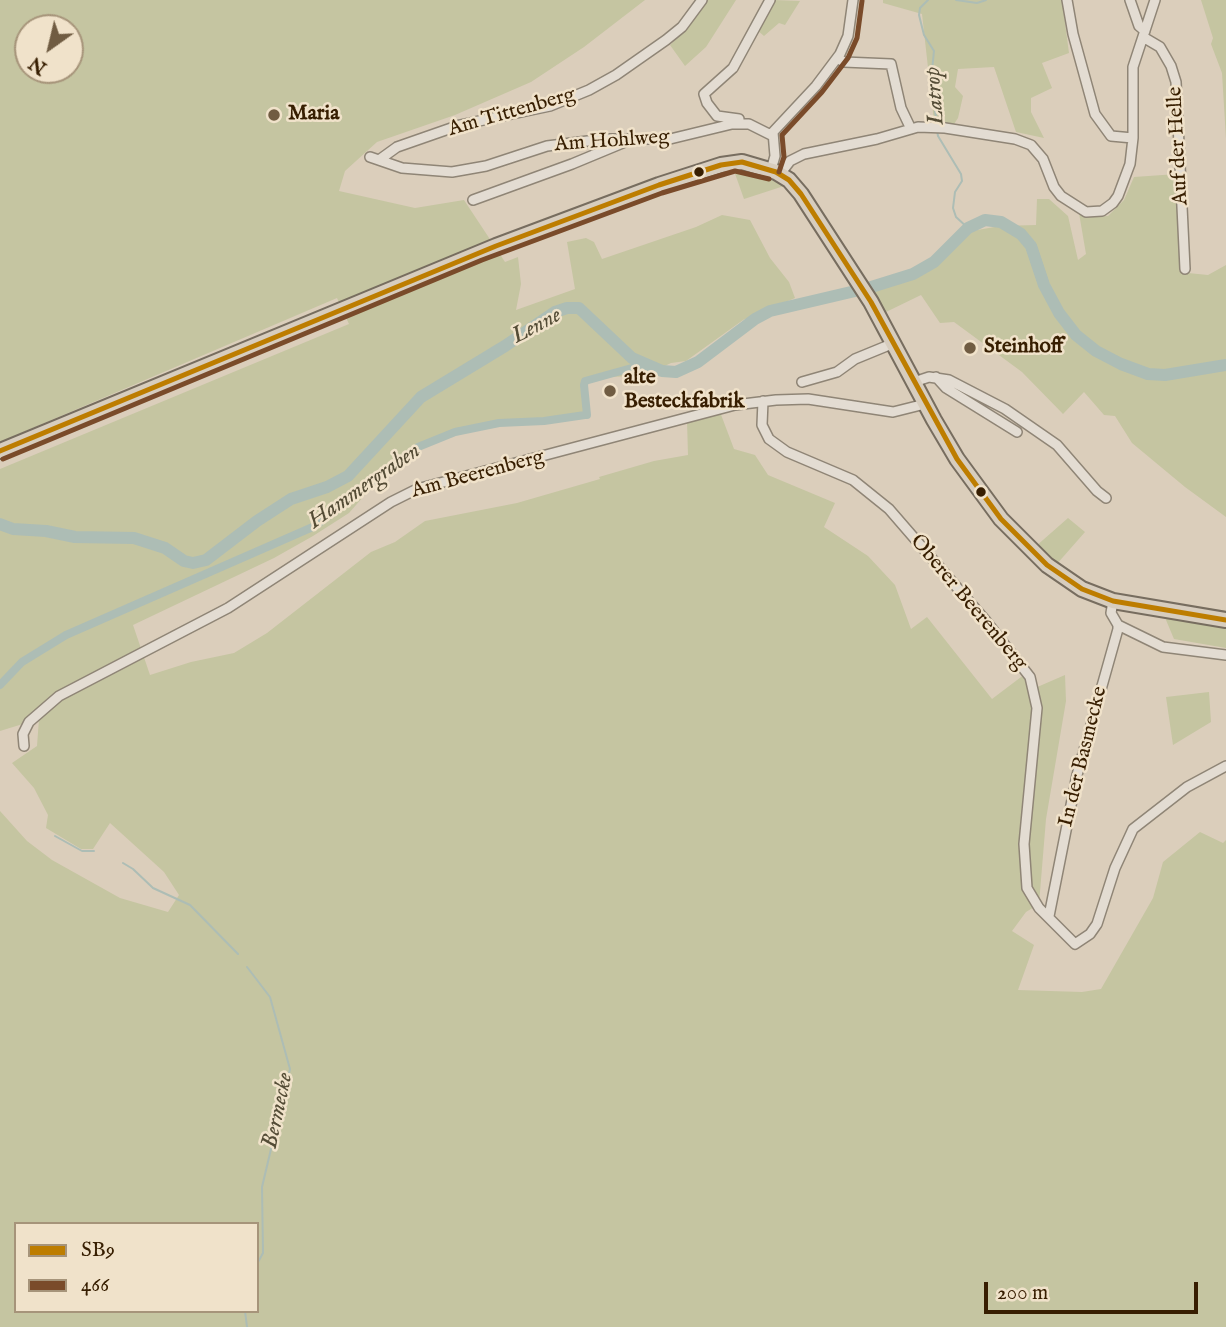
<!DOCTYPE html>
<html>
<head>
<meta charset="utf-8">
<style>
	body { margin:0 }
	#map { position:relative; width:1226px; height:1327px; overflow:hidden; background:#dbcebb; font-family:"IM FELL English",serif }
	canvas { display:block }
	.legend { position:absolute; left:14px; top:1222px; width:245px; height:91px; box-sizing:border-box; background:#f0e2ca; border:2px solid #a6947a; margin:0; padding:9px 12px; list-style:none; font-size:21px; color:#371e01 }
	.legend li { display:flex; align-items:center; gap:14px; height:35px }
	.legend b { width:35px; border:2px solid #a6947a }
	.north { position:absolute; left:14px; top:14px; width:70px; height:70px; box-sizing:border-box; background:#f0e2ca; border:2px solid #a6947a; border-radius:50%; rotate:214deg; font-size:19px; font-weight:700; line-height:28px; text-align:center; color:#371e01 }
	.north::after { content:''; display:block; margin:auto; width:24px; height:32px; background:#705c42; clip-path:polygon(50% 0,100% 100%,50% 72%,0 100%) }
	.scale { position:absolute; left:984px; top:1282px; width:214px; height:32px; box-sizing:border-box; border:4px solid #371e01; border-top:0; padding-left:9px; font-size:21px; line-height:24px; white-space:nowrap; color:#371e01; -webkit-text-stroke:5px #f0e2ca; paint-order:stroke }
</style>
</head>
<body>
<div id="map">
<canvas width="1226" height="1327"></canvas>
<ul class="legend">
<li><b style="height:9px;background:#bd7d00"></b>SB9</li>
<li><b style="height:9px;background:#7a4b2a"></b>466</li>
</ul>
<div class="north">N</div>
<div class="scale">200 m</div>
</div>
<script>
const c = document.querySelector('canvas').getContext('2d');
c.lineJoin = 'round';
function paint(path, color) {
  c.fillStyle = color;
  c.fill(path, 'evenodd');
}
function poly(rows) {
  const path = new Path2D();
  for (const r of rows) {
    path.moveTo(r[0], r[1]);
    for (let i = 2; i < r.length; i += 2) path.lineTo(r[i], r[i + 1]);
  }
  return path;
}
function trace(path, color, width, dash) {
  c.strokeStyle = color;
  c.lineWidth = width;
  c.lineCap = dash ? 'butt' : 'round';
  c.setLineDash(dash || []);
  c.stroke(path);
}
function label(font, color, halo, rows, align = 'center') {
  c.font = font + ' "IM FELL English",serif';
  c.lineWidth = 5;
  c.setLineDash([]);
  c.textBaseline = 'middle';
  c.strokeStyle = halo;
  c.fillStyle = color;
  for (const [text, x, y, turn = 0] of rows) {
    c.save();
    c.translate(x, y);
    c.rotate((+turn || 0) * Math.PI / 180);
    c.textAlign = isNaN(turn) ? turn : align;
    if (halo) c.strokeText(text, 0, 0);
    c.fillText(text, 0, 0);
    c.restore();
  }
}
paint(poly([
	[0,0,645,0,584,47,531,82,455,115,377,142,345,171,339,191,415,208,464,200,505,262,518,257,521,284,516,310,575,289,567,242,586,238,594,242,602,259,696,227,722,215,750,220,770,258,789,282,795,298,743,320,686,361,671,363,644,376,600,377,587,379,584,385,587,415,544,421,499,423,455,432,418,447,377,481,349,513,313,536,274,558,133,625,150,675,191,662,234,653,267,633,371,552,395,542,425,521,517,503,600,479,599,477,654,461,688,455,687,421,720,412,734,449,755,455,768,475,835,503,824,527,868,556,895,585,911,629,927,617,992,699,1025,674,1035,688,1065,675,1066,701,1046,819,1039,904,1026,912,1012,931,1034,945,1018,990,1082,992,1101,989,1153,898,1163,862,1200,832,1223,843,1226,840,1226,1327,0,1327,0,811,27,841,52,860,120,898,168,912,179,895,164,872,110,823,93,849,81,849,46,828,48,815,34,788,12,763,37,746,39,719,0,731,0,469,349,324,337,298,0,442],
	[28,28,70,28,70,70,28,70],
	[16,1224,257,1224,257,1311,16,1311],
	[707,0,736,0,706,47,685,66,670,45,684,31],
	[774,0,800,1,785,25,779,23,764,36,757,30],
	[883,0,1062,0,1069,53,1042,63,1052,88,1031,98,1031,112,1044,138,1016,132,994,67,958,69,955,87,963,96,958,118,954,124,934,121,922,14,883,3],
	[1201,0,1226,0,1226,139,1222,73,1211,44,1213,38],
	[733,168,760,174,784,186,744,199],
	[1177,174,1182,270,1188,273,1208,275,1226,265,1226,517,1185,487,1132,443,1115,416,1104,415,1084,392,1063,414,1022,372,954,322,940,323,921,295,886,312,872,289,913,278,936,265,972,231,1000,226,1036,225,1037,199,1049,199,1068,216,1078,260,1086,254,1079,213,1090,217,1108,216,1124,200,1134,177],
	[1068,518,1085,532,1056,565,1035,547],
	[1174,603,1226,611,1226,648,1174,639,1166,620],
	[1209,692,1211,722,1173,745,1166,697]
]), '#c5c5a1');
trace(poly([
	[928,0,920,8,919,15,924,35,934,51,931,80,937,125],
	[956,0,977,3,986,0],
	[937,130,938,136,961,174,962,181,955,192,953,208,956,217,968,228],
	[55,836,82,851,94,851],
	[123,863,133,869,153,888,190,905,238,954],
	[247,967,270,997,290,1069,262,1187,263,1253,257,1264],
	[245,1311,247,1327]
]), '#adbdb5', 2);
trace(poly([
	[0,685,22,662,66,635,315,526,418,447,455,432,499,423,544,421,585,415,587,415,584,385,585,381,646,364]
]), '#adbdb5', 8);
trace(poly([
	[0,524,13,529,46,531,75,537,134,538,165,548,184,561,193,563,206,560,257,521,291,499,327,487,348,476,421,397,505,346,555,312,567,308,579,308,632,358,662,371,676,372,698,362,755,319,770,311,868,288,913,274,934,262,968,228,985,220,1001,222,1021,234,1031,246,1044,285,1059,313,1076,335,1096,351,1121,364,1148,374,1165,375,1226,365]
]), '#adbdb5', 12);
const street = poly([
	[1067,0,1073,34,1095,114,1111,136,1133,138],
	[1130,0,1139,26,1145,31],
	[1143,37,1160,47,1171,66,1176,82,1185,269],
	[837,58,844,62,891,64,901,108,911,129],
	[739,119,717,116,707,103,704,94,733,68,770,0],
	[370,157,402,168,452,172,486,166,547,146,604,139,670,139,732,124,749,124,773,136],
	[379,160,397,147,460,125,550,106,589,90,616,75,666,40,682,27,702,0],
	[771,170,775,156,773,132,816,86,840,54,848,36,853,0],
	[780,174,790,161,804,154,877,139,918,127,945,128,1015,139,1031,145,1043,159,1054,187,1061,196,1086,212,1102,211,1113,203,1118,196,1130,164,1133,138,1133,67,1155,0],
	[473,200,572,164,625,142],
	[936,377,946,388,1017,432],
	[802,382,837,372,855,359,894,343],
	[914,382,929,377,949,380,1005,409,1057,445,1097,491,1106,498],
	[763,401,762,425,769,439,787,452,853,480,889,509,986,621,1030,677,1037,708,1024,844,1027,888,1039,908,1075,944,1090,934,1097,924,1115,868,1133,829,1187,787,1226,766],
	[1118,625,1163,647,1226,655],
	[24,746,23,734,29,722,59,696,228,608,391,502,417,489,735,405,776,400,808,399,893,412,925,404],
	[1049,916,1077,775,1118,629,1118,625,1111,613,1113,601]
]);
const primary = poly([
	[0,451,496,246,659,185,721,165,742,162,776,172,789,180,801,194,871,302,934,420,957,459,1001,519,1047,565,1082,589,1113,601,1226,620]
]);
trace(street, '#8f8576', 12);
trace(primary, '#776d5f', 18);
trace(street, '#e3dcd2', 9);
trace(primary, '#d7cdbe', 14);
trace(poly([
	[0,451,496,246,659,185,721,165,742,162,776,172,789,180,801,194,871,302,957,459,1001,519,1047,565,1082,589,1113,601,1226,620]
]), '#bd7d00', 5);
trace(poly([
	[779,172,784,157,782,135,822,92,848,58,857,38,862,1],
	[3,459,482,260,662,193,735,171,769,179]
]), '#7a4b2a', 5);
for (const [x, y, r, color] of [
	[274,115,7,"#705c42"],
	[699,172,6,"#371e01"],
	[970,348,7,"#705c42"],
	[610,391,7,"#705c42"],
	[981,492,6,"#371e01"]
]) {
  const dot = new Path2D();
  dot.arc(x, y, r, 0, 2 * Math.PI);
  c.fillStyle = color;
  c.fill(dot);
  trace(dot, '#f0e2ca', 2.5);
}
label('21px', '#371e01', '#f0e2ca', [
	["Am Tittenberg",512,113,-16],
	["Am Hohlweg",612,142,-4],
	["Auf der Helle",1179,146,-93],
	["Am Beerenberg",478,475,-15],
	["Oberer Beerenberg",968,603,50],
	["In der Basmecke",1084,757,-76]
]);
label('bold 21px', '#371e01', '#f0e2ca', [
	["Maria",288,115],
	["Steinhoff",984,348],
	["alte",624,379],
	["Besteckfabrik",624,403]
], 'left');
label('italic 23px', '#544c36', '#f0e2ca', [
	["Latrop",936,96,-94],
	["Lenne",537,327,-28],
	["Hammergraben",365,487,-35],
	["Bermecke",279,1111,-78]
]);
</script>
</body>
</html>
